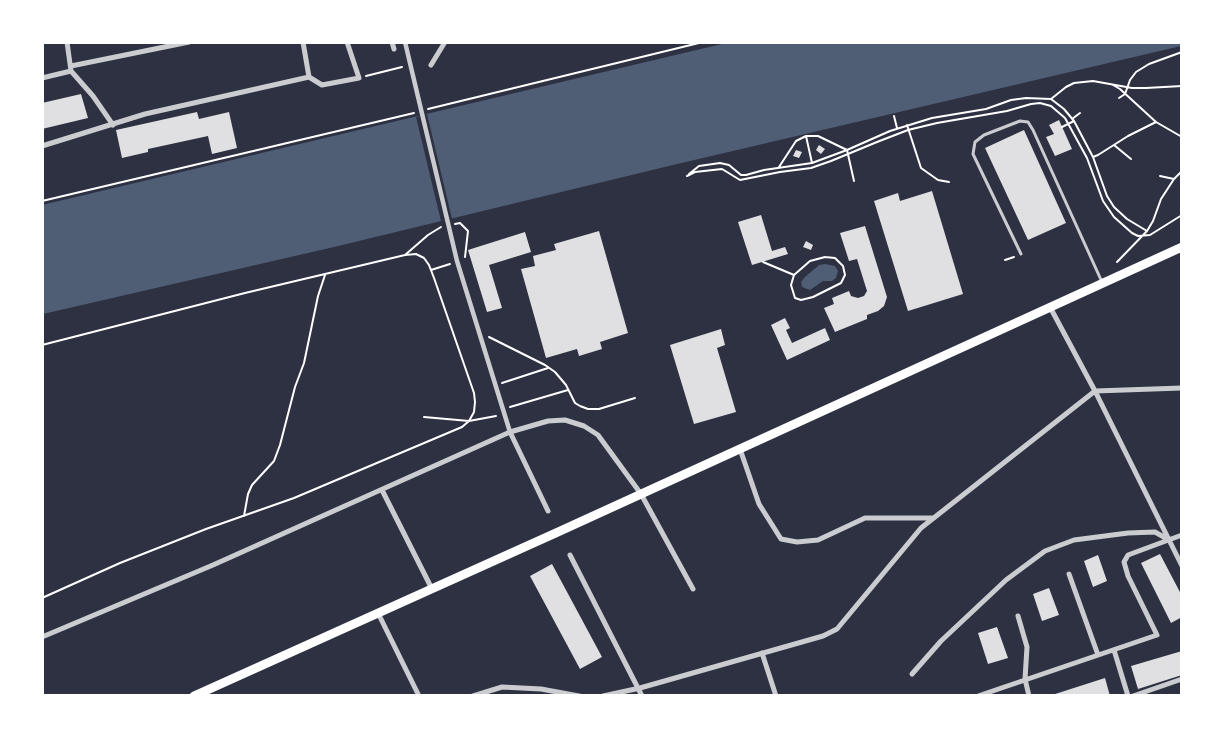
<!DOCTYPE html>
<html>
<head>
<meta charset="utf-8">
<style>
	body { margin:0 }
	#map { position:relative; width:1224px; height:738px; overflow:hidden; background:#2d3142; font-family:"Libre Baskerville",serif }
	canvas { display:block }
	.frame { position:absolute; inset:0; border:44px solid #fff; pointer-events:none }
</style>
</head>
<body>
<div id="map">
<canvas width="1224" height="738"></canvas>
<div class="frame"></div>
</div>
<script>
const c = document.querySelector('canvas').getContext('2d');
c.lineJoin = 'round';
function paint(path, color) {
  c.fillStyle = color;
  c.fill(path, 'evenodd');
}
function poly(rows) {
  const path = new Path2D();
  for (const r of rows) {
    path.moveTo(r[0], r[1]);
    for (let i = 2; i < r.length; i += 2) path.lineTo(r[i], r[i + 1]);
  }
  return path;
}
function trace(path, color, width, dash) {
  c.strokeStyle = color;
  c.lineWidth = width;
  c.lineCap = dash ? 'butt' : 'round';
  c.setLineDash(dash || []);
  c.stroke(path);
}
paint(poly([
	[726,43,1181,43,1181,46,673,165,334,247,43,314,42,205],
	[825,264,835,266,838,271,836,278,832,281,823,281,810,290,802,287,801,282,805,277,819,265]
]), '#4f5d75');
paint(poly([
	[427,114,452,219,441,221,416,117]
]), '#2d3142');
paint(poly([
	[81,94,88,118,42,129,42,103],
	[197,112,199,119,229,112,237,148,212,154,208,136,148,149,148,152,122,158,116,130],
	[1059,120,1072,149,1055,156,1046,137,1054,134,1049,125],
	[1024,130,1066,223,1028,240,985,148],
	[819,145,825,149,821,154,816,150],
	[796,150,802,152,799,158,793,156],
	[932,191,963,294,908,311,874,201,898,193,900,201],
	[761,215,772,251,785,247,788,254,752,265,738,222],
	[865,226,887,297,884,306,878,311,867,315,867,319,835,332,824,308,834,304,832,298,849,291,851,296,858,298,864,296,867,291,857,259,849,261,840,233],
	[599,231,628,333,600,342,602,349,579,356,577,349,546,358,521,269,535,266,533,256,556,250,554,244],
	[525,232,531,252,489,265,502,308,487,312,468,250],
	[806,241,813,245,811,250,803,247],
	[785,318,790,328,786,330,792,343,825,328,830,340,787,360,771,325],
	[721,329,725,345,717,348,736,412,694,424,670,345],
	[1160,554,1182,596,1182,617,1171,623,1141,563],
	[1098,555,1107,581,1093,587,1084,561],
	[552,564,602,657,580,669,530,576],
	[1049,588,1059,615,1042,621,1033,594],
	[997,627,1008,658,988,664,978,633],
	[1182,651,1182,675,1138,689,1131,666],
	[1105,678,1110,696,1052,696,1052,695]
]), '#e0e0e3');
trace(poly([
	[366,76,402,67],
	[1113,85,1120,89,1156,122,1182,137],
	[1119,98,1125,94,1130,80,1136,72,1149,64,1182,52],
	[1051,99,1064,109,1074,121,1093,157,1107,196,1114,207,1127,219,1147,231],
	[428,109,703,42],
	[894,116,897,128],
	[1072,119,1080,113],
	[907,125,921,168,938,180,949,182],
	[1062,127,1074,121],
	[806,136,812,163],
	[1114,145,1131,159],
	[1093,157,1098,155,1128,136,1156,122],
	[779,167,796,141,806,136,818,136,847,150,854,181],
	[689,174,699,166,720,163,729,165,741,175,746,175,764,170,812,163,847,150,890,131,932,118,986,109,1011,100,1026,98,1051,99,1066,87,1074,83,1093,81,1132,88,1146,88,1182,86],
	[687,176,695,172,722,169,740,180,780,172,811,168,831,161,877,142,908,130,937,123,1007,111,1031,104,1040,103,1051,106,1065,118,1087,158,1103,201,1114,217,1132,233,1138,236,1150,235,1182,215],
	[1160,176,1174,179],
	[42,201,414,113],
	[455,224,460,223,468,231,465,257],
	[405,255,428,235,441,227],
	[825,257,835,258,843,266,845,275,841,283,813,297,801,300,795,298,791,285,794,275,810,261,825,257],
	[1005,260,1014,257],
	[763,262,794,275],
	[1117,262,1147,231,1153,221,1161,199,1174,179,1182,171],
	[431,270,450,264],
	[489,337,545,365,555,372,566,385,575,403,580,406,588,409,599,409,635,398],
	[42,345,245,293,405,255,416,254,424,258,429,265,434,278,474,393,475,402,474,412,469,421,462,427,294,498,206,529,120,563,42,598],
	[502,383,548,368],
	[510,407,568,390],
	[424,417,469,421,496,416],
	[244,516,248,494,252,485,274,461,280,445,295,387,304,363,318,296,325,275]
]), '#fff', 2);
trace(poly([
	[1021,254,973,154,975,142,984,135,1020,121,1028,122,1033,130,1102,282]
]), '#caccd0', 3);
trace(poly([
	[405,42,457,261,510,432]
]), '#caccd0', 4.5);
trace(poly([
	[67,42,71,71,93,96,113,125],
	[303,42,309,77,322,85,359,78,347,42],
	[392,42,394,49],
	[431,65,445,42],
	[71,66,189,42],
	[42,78,71,71],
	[42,146,145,114,309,77],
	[1050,307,1095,391,1182,566],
	[510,432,548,511],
	[740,449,759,504,781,539,797,542,818,540,865,518,932,518],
	[382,490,432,589],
	[570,555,642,696],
	[1069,574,1098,655],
	[378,613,419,696],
	[1018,616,1027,647,1025,679,1029,696],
	[42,637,213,565,510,432,548,421,565,420,584,426,598,435,641,494,693,589],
	[1114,650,1128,696],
	[762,653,776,696],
	[912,674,941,641,1006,580,1045,551,1074,540,1128,533,1155,532,1169,540],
	[473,696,502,687,541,689,579,696],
	[603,696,640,688,823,636,837,629,921,528,1095,391,1182,388],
	[978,696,1157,635,1128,576,1124,562,1128,555,1182,535],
	[1133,696,1182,679]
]), '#caccd0', 5);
trace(poly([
	[194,696,558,532,1182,247]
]), '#fff', 9);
</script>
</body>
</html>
